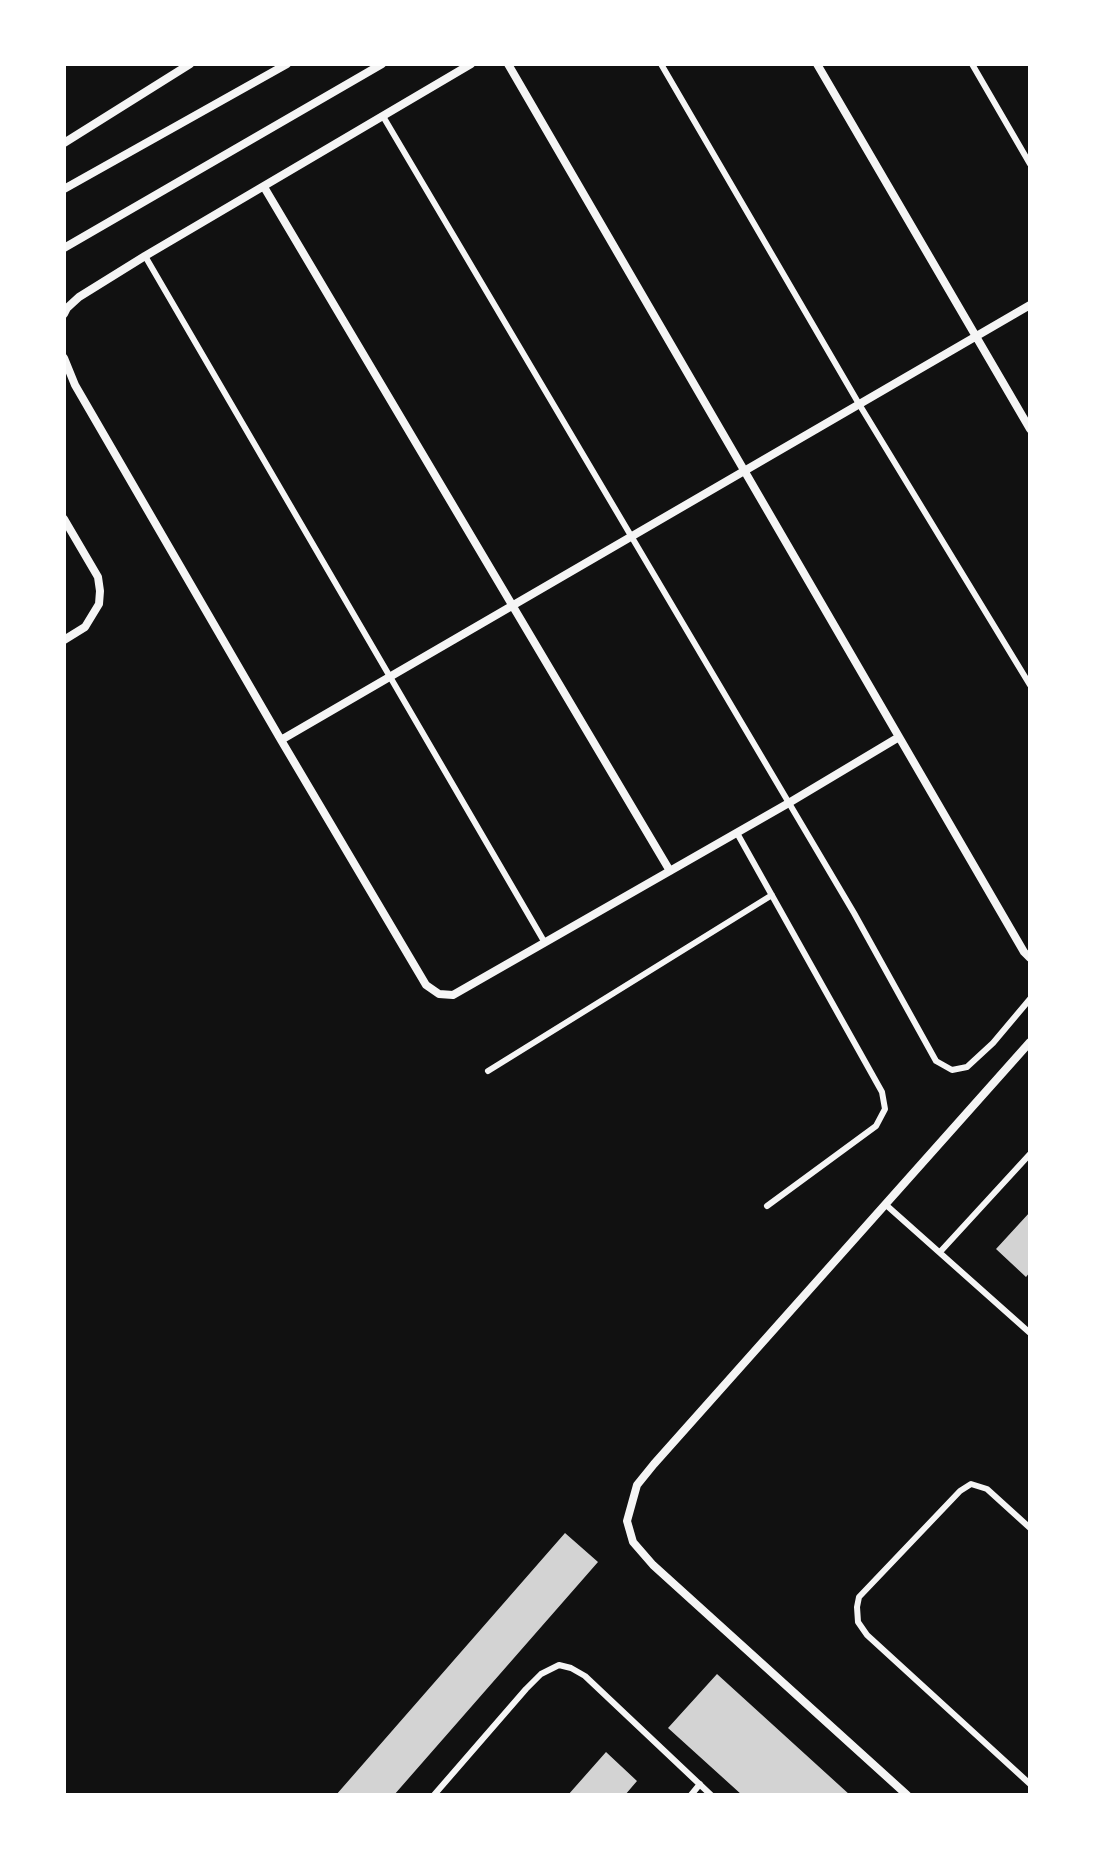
<!DOCTYPE html>
<html>
<head>
<meta charset="utf-8">
<style>
	body { margin:0 }
	#map { position:relative; width:1094px; height:1859px; overflow:hidden; background:#111; font-family:"Work Sans",sans-serif }
	canvas { display:block }
	.frame { position:absolute; inset:0; border:66px solid #fff; pointer-events:none }
</style>
</head>
<body>
<div id="map">
<canvas width="1094" height="1859"></canvas>
<div class="frame"></div>
</div>
<script>
const c = document.querySelector('canvas').getContext('2d');
c.lineJoin = 'round';
function paint(path, color) {
  c.fillStyle = color;
  c.fill(path, 'evenodd');
}
function poly(rows) {
  const path = new Path2D();
  for (const r of rows) {
    path.moveTo(r[0], r[1]);
    for (let i = 2; i < r.length; i += 2) path.lineTo(r[i], r[i + 1]);
  }
  return path;
}
function trace(path, color, width, dash) {
  c.strokeStyle = color;
  c.lineWidth = width;
  c.lineCap = dash ? 'butt' : 'round';
  c.setLineDash(dash || []);
  c.stroke(path);
}
paint(poly([
	[1030,1212,1030,1272,1026,1277,996,1249],
	[565,1533,598,1562,394,1795,336,1795],
	[717,1674,850,1795,742,1795,668,1728],
	[606,1752,637,1781,625,1795,568,1795]
]), '#d3d3d3');
trace(poly([
	[661,64,859,404,1030,685],
	[972,64,1030,164],
	[384,118,854,913,936,1061,952,1070,967,1067,993,1043,1030,999],
	[145,256,545,943],
	[737,833,882,1092,885,1109,876,1126,767,1206],
	[488,1071,772,895],
	[885,1204,1030,1333],
	[940,1252,1030,1154],
	[1030,1528,987,1489,971,1484,960,1491,859,1597,857,1607,858,1622,867,1635,1030,1784],
	[434,1795,526,1689,541,1674,559,1665,571,1668,585,1676,711,1795],
	[691,1795,700,1784]
]), '#f5f5f5', 6);
trace(poly([
	[508,64,1024,952,1030,958],
	[817,64,1030,429],
	[64,143,190,64],
	[264,187,670,871],
	[64,189,287,64],
	[64,248,382,64],
	[64,314,67,308,79,297,145,256,471,64],
	[64,358,75,385,281,740,426,985,439,994,453,995,787,804,899,737],
	[64,519,98,577,100,591,99,604,85,627,64,640],
	[281,740,1030,305],
	[907,1795,653,1565,633,1542,627,1521,637,1485,654,1464,1030,1042]
]), '#f5f5f5', 8);
</script>
</body>
</html>
